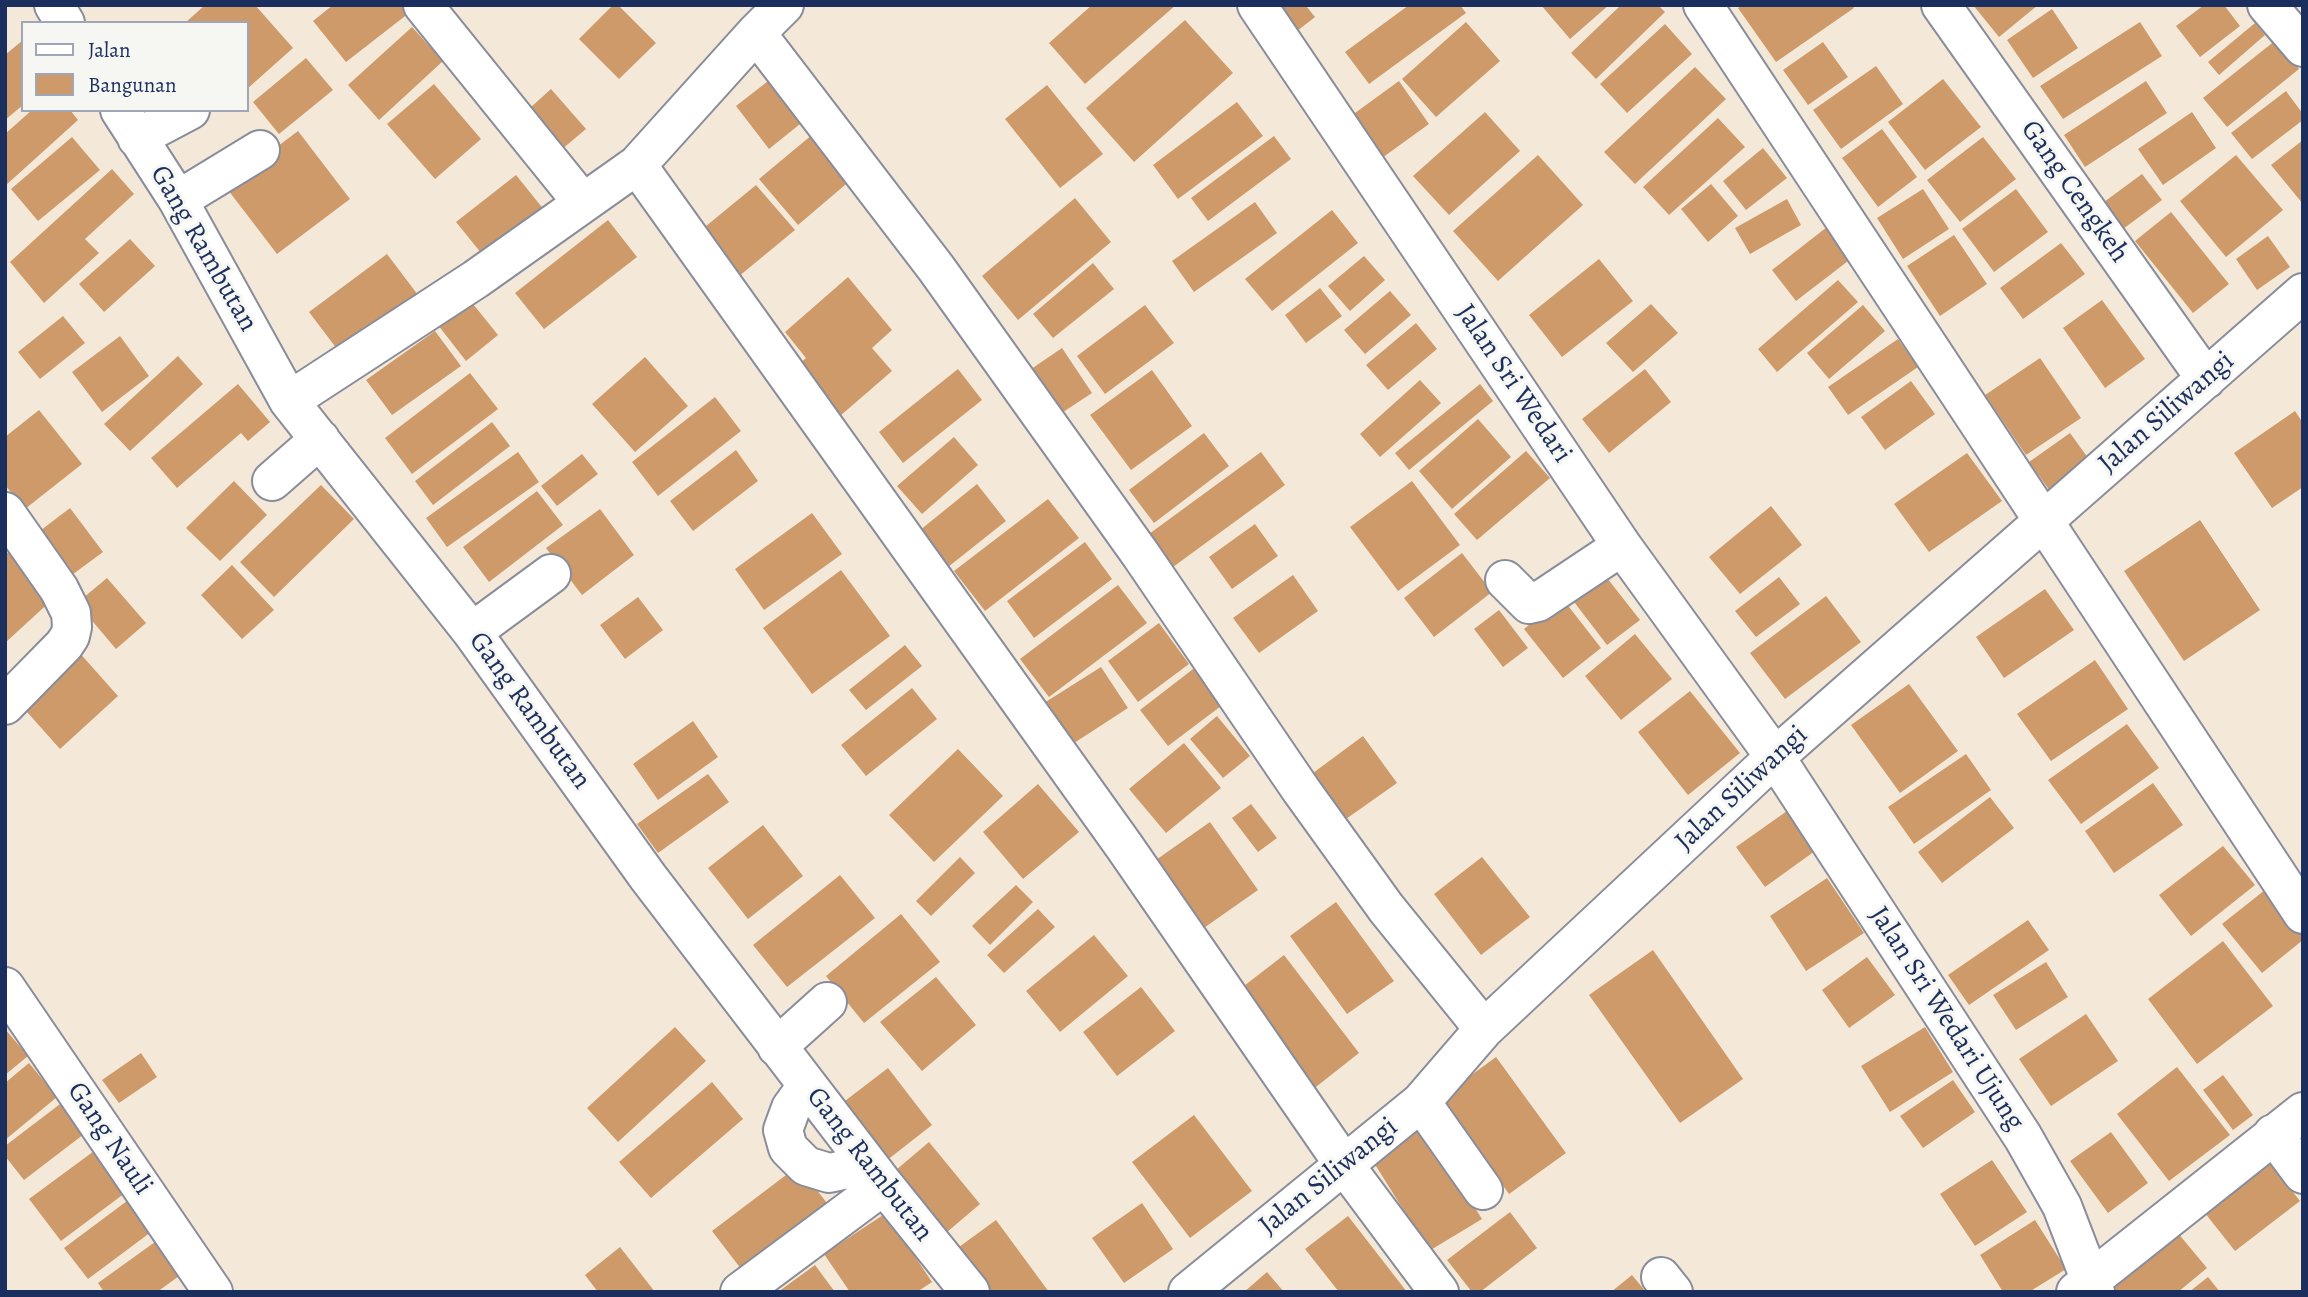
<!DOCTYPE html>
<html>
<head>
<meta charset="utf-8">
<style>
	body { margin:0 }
	#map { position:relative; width:2308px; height:1297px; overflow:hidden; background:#f4e9d8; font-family:Alegreya,serif }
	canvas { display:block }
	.frame { position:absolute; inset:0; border:7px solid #1b2f5e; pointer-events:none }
	.legend { position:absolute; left:21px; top:21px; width:228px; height:91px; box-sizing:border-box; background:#f6f6f2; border:2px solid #9ea6b7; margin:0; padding:9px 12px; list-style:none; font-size:21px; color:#1b2f5e }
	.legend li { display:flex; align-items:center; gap:14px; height:35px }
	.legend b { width:35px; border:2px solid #9ea6b7 }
</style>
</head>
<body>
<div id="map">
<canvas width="2308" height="1297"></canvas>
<div class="frame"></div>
<ul class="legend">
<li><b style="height:9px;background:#fff"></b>Jalan</li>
<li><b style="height:19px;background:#ce9a6a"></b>Bangunan</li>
</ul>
</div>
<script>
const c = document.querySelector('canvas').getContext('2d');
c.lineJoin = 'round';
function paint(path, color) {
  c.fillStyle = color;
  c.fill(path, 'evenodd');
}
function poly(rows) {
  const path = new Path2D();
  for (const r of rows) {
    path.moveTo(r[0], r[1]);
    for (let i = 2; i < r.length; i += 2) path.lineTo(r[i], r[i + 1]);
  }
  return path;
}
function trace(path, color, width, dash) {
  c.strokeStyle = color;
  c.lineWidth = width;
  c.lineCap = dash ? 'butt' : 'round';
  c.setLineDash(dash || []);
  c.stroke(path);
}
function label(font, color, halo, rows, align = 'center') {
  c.font = font + ' Alegreya,serif';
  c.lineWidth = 6;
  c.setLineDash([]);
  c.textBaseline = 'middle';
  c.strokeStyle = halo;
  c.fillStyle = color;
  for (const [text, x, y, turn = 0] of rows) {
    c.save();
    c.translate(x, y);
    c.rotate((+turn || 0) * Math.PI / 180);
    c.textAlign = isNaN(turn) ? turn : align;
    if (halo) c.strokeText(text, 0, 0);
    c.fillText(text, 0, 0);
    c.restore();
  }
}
paint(poly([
	[205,5,255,5,293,48,247,89,247,23,185,23],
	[333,5,404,5,409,13,346,62,313,21],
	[613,5,618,5,656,43,619,79,579,39],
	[1092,5,1176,5,1085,84,1049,43],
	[1269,5,1310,5,1307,7,1315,17,1292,35],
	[1409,5,1460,5,1466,13,1369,84,1345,52],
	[1541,5,1609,5,1570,39],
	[1621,5,1658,5,1665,12,1596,79,1571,53],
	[1742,5,1852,5,1854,8,1776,62,1738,8],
	[1973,5,2038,5,1999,37],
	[2204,5,2224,5,2240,26,2200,57,2176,26],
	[2052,9,2078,48,2033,78,2007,40],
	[1185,20,1233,73,1134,162,1086,108],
	[1466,22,1500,61,1436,117,1402,79],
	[2140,22,2162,56,2063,119,2040,86],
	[2255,23,2265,35,2219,75,2208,62],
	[1665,24,1692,54,1627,113,1600,84],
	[412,27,443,61,379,120,348,85],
	[23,40,23,105,5,120,5,55],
	[2276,40,2299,69,2227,127,2203,98],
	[1823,42,1848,77,1808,105,1783,70],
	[306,58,333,90,279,134,253,102],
	[1876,66,1903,104,1841,149,1813,110],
	[1695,67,1726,99,1635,184,1604,152],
	[772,78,805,120,769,149,736,106],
	[1943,79,1981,127,1925,170,1888,122],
	[1399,81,1429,124,1375,163,1344,121],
	[2146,81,2167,113,2085,167,2064,135],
	[434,84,481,139,435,179,387,124],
	[1047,85,1103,154,1060,188,1005,119],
	[551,89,586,129,555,155,520,117],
	[2286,91,2303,114,2303,120,2252,159,2231,133],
	[1237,102,1263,136,1178,199,1153,165],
	[32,110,70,110,78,120,5,186,5,134],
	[1485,112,1520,151,1449,215,1413,176],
	[2192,112,2216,148,2163,185,2138,149],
	[1718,118,1745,147,1669,215,1643,187],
	[1882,129,1917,177,1878,207,1842,158],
	[298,131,350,199,277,254,225,186],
	[813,134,852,179,798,225,759,179],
	[1274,136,1291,159,1208,221,1191,198],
	[72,137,100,170,38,221,11,189],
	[1983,137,2016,179,1960,222,1927,180],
	[2303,140,2303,204,2271,165],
	[1763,148,1787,178,1746,210,1723,181],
	[1538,155,1583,205,1498,281,1453,231],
	[2236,155,2283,210,2226,257,2180,201],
	[112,169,134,194,85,239,99,253,44,303,10,262],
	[2142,174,2162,200,2123,229,2104,202],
	[516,175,545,211,486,259,456,222],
	[1711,184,1738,216,1708,242,1681,209],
	[756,185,795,230,738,277,700,231],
	[1923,189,1949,229,1903,259,1877,218],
	[2016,189,2048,232,1994,272,1962,229],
	[1075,198,1111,242,1018,320,982,276],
	[1787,199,1801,225,1750,254,1735,228],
	[1255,202,1277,233,1194,292,1172,261],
	[1332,210,1358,243,1272,311,1245,279],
	[2171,212,2229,284,2193,313,2135,241],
	[608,220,637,257,544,329,515,293],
	[1827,227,1852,258,1796,301,1772,270],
	[1954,235,1987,284,1940,316,1907,266],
	[2268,236,2290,267,2257,290,2236,259],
	[130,239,155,266,104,312,79,284],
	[2061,243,2085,274,2023,319,2000,288],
	[387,254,418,295,340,353,309,312],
	[1364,256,1385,280,1350,311,1328,286],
	[1599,259,1633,301,1562,357,1529,315],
	[1093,263,1114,289,1053,338,1033,314],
	[848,277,892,330,872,348,892,371,840,416,797,366,806,358,785,332],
	[1838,280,1858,302,1777,372,1758,349],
	[1320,288,1342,316,1306,343,1285,315],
	[1390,291,1411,315,1365,354,1344,330],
	[469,299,498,335,466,361,438,325],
	[2102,300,2145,359,2105,388,2063,328],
	[1651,304,1678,333,1633,372,1606,343],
	[1145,305,1174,343,1105,394,1077,356],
	[1863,305,1885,331,1829,379,1807,353],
	[63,316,85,343,40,379,18,352],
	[1416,323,1437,349,1388,390,1366,365],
	[435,331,461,366,392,415,366,380],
	[120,336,149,376,102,412,72,372],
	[1898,339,1918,367,1848,415,1828,387],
	[1062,348,1092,393,1051,420,1021,376],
	[178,356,203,384,130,451,104,424],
	[645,357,688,406,635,452,592,404],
	[2040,358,2081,418,2026,455,1985,395],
	[958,369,982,400,903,463,879,432],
	[1645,369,1671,402,1609,453,1582,419],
	[1152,370,1192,426,1131,470,1090,415],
	[470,373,498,409,412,474,385,438],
	[1420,380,1441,403,1380,457,1360,434],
	[1911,381,1935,414,1885,450,1861,417],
	[238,384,270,422,248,441,241,433,177,488,151,458],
	[1480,384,1493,401,1409,470,1395,453],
	[715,397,741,431,658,496,632,462],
	[39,410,82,464,25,509,5,485,5,437],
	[2295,411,2303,423,2303,487,2272,508,2234,453],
	[1478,419,1511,457,1452,509,1419,471],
	[492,422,510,446,433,505,415,481],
	[1204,433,1229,466,1154,523,1129,490],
	[2070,433,2091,462,2050,491,2029,462],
	[954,437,978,465,922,514,897,486],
	[736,450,758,481,693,531,670,501],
	[1526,451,1550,478,1477,540,1454,514],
	[518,452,539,482,447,547,426,518],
	[1261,452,1285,485,1173,567,1149,534],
	[1967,453,2002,501,1929,552,1894,504],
	[582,454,598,474,557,506,541,486],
	[234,481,267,515,220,561,186,528],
	[1412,481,1460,545,1398,591,1350,527],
	[977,484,1006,521,943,571,914,535],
	[321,485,354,519,274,597,240,562],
	[537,491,563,525,489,582,463,547],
	[1048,499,1079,538,985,611,954,571],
	[1771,506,1802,545,1740,594,1709,557],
	[70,508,103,552,61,583,28,540],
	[600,509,634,555,582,595,546,548],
	[812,513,842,554,764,610,735,569],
	[2200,520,2260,610,2184,661,2124,571],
	[1255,524,1278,556,1232,589,1209,557],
	[1085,542,1112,579,1034,638,1007,601],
	[10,551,54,598,5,643,5,555],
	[1462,553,1492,592,1434,637,1404,598],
	[232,565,274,610,242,639,201,595],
	[1600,569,1640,620,1607,645,1568,594],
	[841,570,890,636,812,694,763,628],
	[1293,575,1318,611,1259,653,1233,618],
	[1779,577,1800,604,1756,637,1735,611],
	[107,578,146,623,116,649,77,603],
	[1118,585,1147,623,1049,697,1020,659],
	[2045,589,2074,630,2004,678,1976,637],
	[1826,596,1861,642,1785,699,1750,653],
	[638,597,663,630,625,659,600,625],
	[1562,598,1601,648,1563,678,1524,629],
	[1499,610,1528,648,1503,667,1474,629],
	[1159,623,1189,664,1138,702,1108,661],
	[1635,634,1672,679,1621,720,1585,676],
	[905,645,922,666,866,710,849,690],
	[77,650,118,696,60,749,19,703],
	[2095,660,2128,709,2051,761,2017,714],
	[1197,666,1225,703,1168,746,1140,710],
	[1101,667,1128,708,1071,745,1044,703],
	[1909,684,1958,751,1900,793,1851,725],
	[912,688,937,719,866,776,841,745],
	[1690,691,1740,753,1688,795,1638,732],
	[1217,716,1250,756,1223,778,1190,739],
	[693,721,718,757,658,800,633,764],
	[2127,724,2159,768,2081,824,2048,780],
	[1363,736,1397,783,1346,819,1313,773],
	[1184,743,1221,788,1166,833,1129,789],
	[958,749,1003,796,934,862,889,815],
	[1966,754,1991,790,1914,844,1888,807],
	[708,774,729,802,658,853,637,824],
	[2153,783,2183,825,2114,873,2085,831],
	[1038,784,1079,832,1023,879,983,832],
	[1990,797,2014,828,1942,883,1918,852],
	[1251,804,1277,838,1258,852,1232,818],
	[1787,811,1815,851,1765,887,1736,847],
	[1210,822,1258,890,1191,937,1143,869],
	[763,825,803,876,748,919,708,868],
	[2223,846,2255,885,2191,936,2159,895],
	[960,857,975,873,931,916,916,901],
	[1482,857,1530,917,1481,955,1434,894],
	[840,875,875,918,787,987,753,945],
	[1827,878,1864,933,1806,971,1770,916],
	[1016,885,1033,902,990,945,972,926],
	[2270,886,2303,926,2303,940,2262,973,2222,924],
	[1336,902,1394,981,1347,1014,1290,936],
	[1038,909,1055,927,1004,973,987,955],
	[901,914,940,962,864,1023,826,976],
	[2028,920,2049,950,1969,1005,1948,975],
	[1094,935,1128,976,1060,1032,1026,991],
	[2223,941,2273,1006,2197,1064,2148,999],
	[1653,950,1743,1079,1680,1123,1589,995],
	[1284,955,1359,1053,1307,1094,1231,996],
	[1867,957,1895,995,1849,1028,1822,990],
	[2046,962,2068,997,2016,1030,1993,995],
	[936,977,976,1025,922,1071,880,1022],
	[1141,987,1175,1031,1117,1076,1083,1032],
	[2086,1014,2118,1061,2051,1106,2019,1059],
	[675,1027,706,1061,618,1142,587,1108],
	[1925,1027,1953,1072,1890,1112,1861,1066],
	[5,1029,28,1056,5,1075],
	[141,1053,157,1077,119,1103,102,1080],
	[1496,1057,1566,1153,1509,1194,1440,1098],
	[29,1063,57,1097,5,1140,5,1083],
	[2177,1067,2230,1135,2169,1181,2117,1114],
	[888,1068,932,1125,886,1161,841,1104],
	[2223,1075,2253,1115,2233,1130,2203,1090],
	[1953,1080,1975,1112,1923,1148,1900,1116],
	[712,1082,743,1119,651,1198,619,1162],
	[64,1101,88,1131,24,1180,5,1156,5,1146],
	[1194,1115,1252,1191,1190,1238,1132,1162],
	[1424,1126,1482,1219,1429,1251,1371,1158],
	[2111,1132,2148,1183,2108,1213,2070,1161],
	[929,1142,980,1204,940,1238,889,1176],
	[94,1151,125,1193,61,1241,29,1199],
	[2261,1152,2300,1201,2235,1251,2197,1203],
	[1992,1160,2027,1212,1975,1246,1940,1194],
	[798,1166,834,1212,748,1278,712,1231],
	[131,1198,155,1229,88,1279,64,1248],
	[1142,1203,1173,1249,1124,1283,1092,1238],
	[1510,1212,1537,1248,1480,1292,1472,1292,1447,1260],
	[886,1213,932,1282,917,1292,850,1292,824,1254],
	[1348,1216,1407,1292,1339,1292,1305,1249],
	[996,1220,1049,1292,992,1292,959,1247],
	[2035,1220,2066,1269,2029,1292,2003,1292,1980,1255],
	[2172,1226,2207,1268,2178,1292,2110,1292,2103,1283],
	[162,1237,186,1271,157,1292,104,1292,98,1283],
	[620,1247,655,1292,598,1292,585,1275],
	[815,1265,835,1292,778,1292],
	[1267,1272,1284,1292,1244,1292],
	[1632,1275,1646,1292,1611,1292],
	[2208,1277,2220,1292,2189,1292]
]), '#ce9a6a');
const minor = poly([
	[54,5,65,23],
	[423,5,583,203],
	[1257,5,1622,546,1775,757,2023,1137,2062,1206,2095,1292],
	[1703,5,2303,914],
	[1941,5,2206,379],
	[2267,5,2303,47],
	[756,33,936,268,1141,555,1301,790,1386,908,1484,1029],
	[120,110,178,200,289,401,472,632,648,877,884,1185,970,1292],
	[137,138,190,110],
	[637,165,1124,846,1345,1166,1439,1292],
	[178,200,260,150],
	[289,401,476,279,637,165,756,33,784,5],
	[272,481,320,439],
	[5,512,59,589,71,613,72,627,70,636,64,645,5,705],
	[1505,580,1529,604,1538,602,1622,546],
	[472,632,551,574],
	[5,987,213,1292],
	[777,1047,827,1002],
	[807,1086,791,1108,783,1130,788,1148,806,1166,829,1173,868,1165],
	[1421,1102,1483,1190],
	[2273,1134,2303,1174],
	[1661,1277,1673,1292],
	[740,1292,884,1185],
	[1188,1292,1421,1102,1484,1029,1775,757,2303,293],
	[2076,1292,2303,1112]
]);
trace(minor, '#888c9b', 42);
trace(minor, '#fff', 38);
label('28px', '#1b2f5e', '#f6f6f2', [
	["Gang Cengkeh",2074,192,55],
	["Gang Rambutan",203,249,60],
	["Jalan Sri Wedari",1513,384,56],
	["Jalan Siliwangi",2167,413,-41],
	["Gang Rambutan",529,711,54],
	["Jalan Siliwangi",1742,789,-43],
	["Jalan Sri Wedari Ujung",1946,1019,57],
	["Gang Nauli",109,1139,56],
	["Gang Rambutan",869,1165,52],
	["Jalan Siliwangi",1329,1177,-39]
]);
</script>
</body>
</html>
